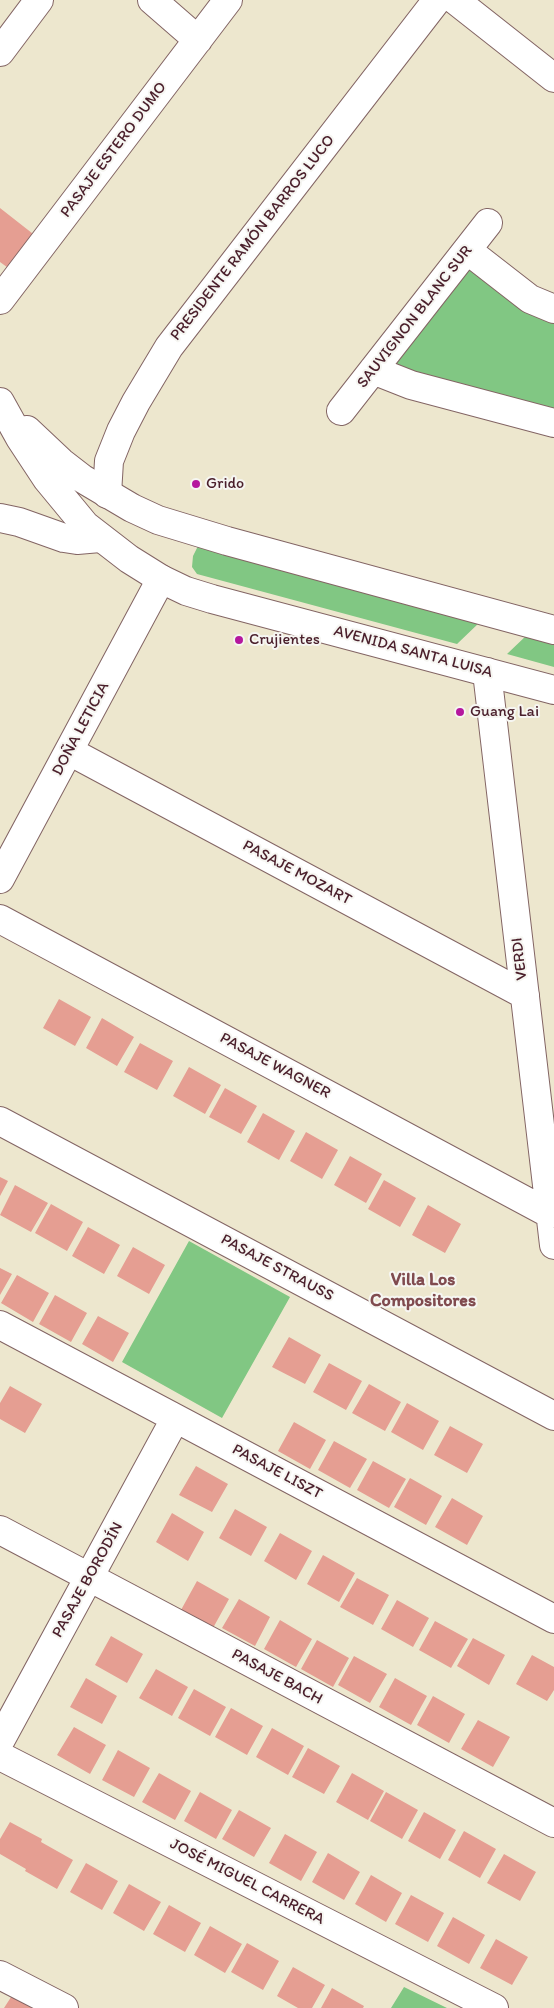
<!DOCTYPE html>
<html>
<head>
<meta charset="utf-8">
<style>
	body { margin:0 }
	canvas { display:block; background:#ede7ce }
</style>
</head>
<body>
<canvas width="554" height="2008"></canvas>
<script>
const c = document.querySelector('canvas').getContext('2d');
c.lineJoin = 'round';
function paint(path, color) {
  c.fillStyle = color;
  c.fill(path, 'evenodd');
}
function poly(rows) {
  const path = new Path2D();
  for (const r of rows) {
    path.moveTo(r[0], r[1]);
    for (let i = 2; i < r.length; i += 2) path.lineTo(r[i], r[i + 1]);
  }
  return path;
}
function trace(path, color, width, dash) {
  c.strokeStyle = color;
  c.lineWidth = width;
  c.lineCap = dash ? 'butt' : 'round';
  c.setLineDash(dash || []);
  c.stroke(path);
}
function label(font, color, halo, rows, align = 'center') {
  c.font = font + ' Itim,sans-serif';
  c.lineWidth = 4;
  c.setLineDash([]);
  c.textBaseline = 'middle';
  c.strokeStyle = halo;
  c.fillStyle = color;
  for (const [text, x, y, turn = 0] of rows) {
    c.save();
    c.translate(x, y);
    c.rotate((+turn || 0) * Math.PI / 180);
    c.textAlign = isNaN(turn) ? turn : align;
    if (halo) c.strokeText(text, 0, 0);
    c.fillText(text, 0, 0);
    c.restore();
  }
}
paint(poly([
	[469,266,554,316,554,415,403,376,390,362],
	[198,546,480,622,457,644,197,574,192,567,193,556],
	[528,634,554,641,554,667,507,654],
	[189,1241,290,1297,222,1418,122,1362],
	[404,1987,447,2008,391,2008]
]), '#81c783');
paint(poly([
	[0,208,37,237,11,270,0,262],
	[59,999,91,1017,75,1046,43,1028],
	[102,1018,134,1037,117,1066,86,1048],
	[140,1043,173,1061,157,1090,124,1072],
	[189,1067,221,1085,205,1114,173,1096],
	[225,1088,257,1106,241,1134,209,1117],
	[263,1113,295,1131,279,1160,247,1142],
	[306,1132,338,1150,322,1179,290,1161],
	[350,1156,382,1174,366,1203,334,1185],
	[0,1177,8,1181,0,1196],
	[384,1180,416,1198,400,1227,368,1209],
	[15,1185,48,1203,31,1232,0,1215],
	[51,1204,83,1222,67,1251,35,1233],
	[428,1205,461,1224,445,1253,412,1235],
	[88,1227,120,1245,104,1274,72,1256],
	[133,1247,165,1265,149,1294,117,1276],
	[0,1268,12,1274,0,1295],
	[17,1275,49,1293,33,1322,1,1303],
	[55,1295,87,1313,71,1342,39,1324],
	[98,1316,129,1333,113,1362,82,1344],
	[289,1337,321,1355,305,1384,272,1367],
	[329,1363,362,1381,346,1410,313,1392],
	[369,1384,401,1402,385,1431,352,1413],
	[10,1386,42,1404,25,1433,0,1419,0,1403],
	[407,1403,439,1421,423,1450,391,1432],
	[294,1422,326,1440,310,1469,278,1451],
	[450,1426,483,1444,467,1473,434,1455],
	[334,1441,367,1459,350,1488,318,1470],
	[373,1461,406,1479,389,1508,357,1490],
	[196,1466,228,1484,212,1512,179,1495],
	[410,1478,442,1496,426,1525,394,1507],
	[452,1498,483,1516,467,1545,435,1527],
	[235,1509,267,1527,251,1556,219,1538],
	[172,1513,204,1532,188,1561,156,1542],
	[280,1533,312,1551,296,1580,264,1561],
	[323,1555,355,1573,339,1602,307,1584],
	[357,1578,389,1595,373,1625,340,1607],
	[197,1581,229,1599,213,1628,181,1610],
	[239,1599,270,1617,255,1646,222,1628],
	[397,1600,429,1618,413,1647,381,1629],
	[280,1620,312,1639,296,1667,264,1649],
	[435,1621,468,1639,451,1668,419,1650],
	[111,1636,143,1654,127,1683,95,1665],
	[473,1638,505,1655,489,1685,457,1666],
	[317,1640,349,1658,333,1687,301,1669],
	[532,1655,554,1667,554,1690,547,1701,516,1684],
	[354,1656,387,1674,370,1703,338,1685],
	[156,1669,188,1687,172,1716,139,1698],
	[86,1678,117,1696,102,1724,70,1707],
	[395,1678,427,1696,411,1725,379,1707],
	[194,1689,226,1707,210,1736,178,1718],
	[433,1696,465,1714,449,1743,417,1725],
	[231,1708,263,1726,247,1755,215,1737],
	[478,1720,510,1737,493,1767,461,1749],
	[74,1727,106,1745,90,1774,57,1755],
	[272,1728,304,1746,288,1775,256,1757],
	[308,1748,340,1766,324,1794,292,1777],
	[118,1750,150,1768,134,1797,102,1780],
	[159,1773,191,1791,175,1820,142,1802],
	[352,1773,384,1791,368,1820,336,1802],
	[200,1792,232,1810,216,1839,184,1821],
	[386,1792,418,1810,402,1839,370,1821],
	[239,1810,271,1828,254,1857,222,1839],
	[424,1812,456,1830,440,1859,408,1841],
	[10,1822,42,1839,41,1842,73,1860,57,1889,25,1871,26,1869,0,1854,0,1839],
	[464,1831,496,1849,480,1878,448,1860],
	[285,1834,317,1852,301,1881,269,1863],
	[328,1853,360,1872,344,1900,312,1882],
	[504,1854,536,1872,520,1901,487,1883],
	[86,1863,118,1881,102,1910,70,1892],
	[371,1875,402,1893,386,1922,355,1904],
	[129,1884,161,1902,144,1931,113,1913],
	[411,1895,444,1913,428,1942,395,1924],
	[169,1905,201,1923,185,1952,153,1934],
	[453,1917,485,1935,469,1964,437,1946],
	[210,1926,242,1944,225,1973,194,1955],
	[496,1939,528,1957,512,1985,480,1968],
	[247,1943,279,1961,263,1990,231,1972],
	[293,1967,325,1985,312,2008,298,2008,277,1996],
	[332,1988,364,2006,363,2008,321,2008],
	[13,1994,36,2008,4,2008]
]), '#e59e92');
const minor = poly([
	[152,0,198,40],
	[455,0,554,78],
	[0,52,39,0],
	[467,250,530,299,554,309],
	[0,300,228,0],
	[373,370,411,385,554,423],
	[341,411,488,223],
	[107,494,109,461,121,431,136,402,169,347,437,0],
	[0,518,19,522,64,538,77,540,100,538],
	[487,672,554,1245],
	[69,751,525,995],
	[0,879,161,579],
	[0,919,550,1214],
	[0,1121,554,1416],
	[0,1325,554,1619],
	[0,1530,554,1823],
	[0,1741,175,1419],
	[0,1756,494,2008],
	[0,1975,64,2008]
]);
const secondary = poly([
	[0,402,20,438,47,479,85,525,129,559,161,579,186,591,212,599,554,690],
	[27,430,61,462,83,479,132,508,158,520,227,541,554,630]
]);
trace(minor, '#836564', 30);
trace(secondary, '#836564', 30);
trace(minor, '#fff', 28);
trace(secondary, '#fff', 28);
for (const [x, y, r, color] of [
	[196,484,5,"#b5179e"],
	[239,640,5,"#b5179e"],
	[460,712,5,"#b5179e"]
]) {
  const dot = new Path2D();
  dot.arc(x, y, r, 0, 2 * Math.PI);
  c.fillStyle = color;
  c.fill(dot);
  trace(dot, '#f6f6f2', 2);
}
label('16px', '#4a1f2b', '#f6f6f2', [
	["PASAJE ESTERO DUMO",114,150,-53],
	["PRESIDENTE RAMÓN BARROS LUCO",253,238,-52],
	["SAUVIGNON BLANC SUR",415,317,-52],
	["AVENIDA SANTA LUISA",413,652,15],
	["DOÑA LETICIA",81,729,-62],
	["PASAJE MOZART",297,873,28],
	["VERDI",520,959,-97],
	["PASAJE WAGNER",275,1066,28],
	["PASAJE STRAUSS",277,1268,28],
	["PASAJE LISZT",277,1472,28],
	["PASAJE BORODÍN",88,1580,-61],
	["PASAJE BACH",277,1677,28],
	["JOSÉ MIGUEL CARRERA",247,1882,27]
]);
label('16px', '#4a1f2b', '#f6f6f2', [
	["Grido",206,484],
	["Crujientes",249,640],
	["Guang Lai",470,712]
], 'left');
label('bold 18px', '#804b4f', '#f6f6f2', [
	["Villa Los",423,1280],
	["Compositores",423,1301]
]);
</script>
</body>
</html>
